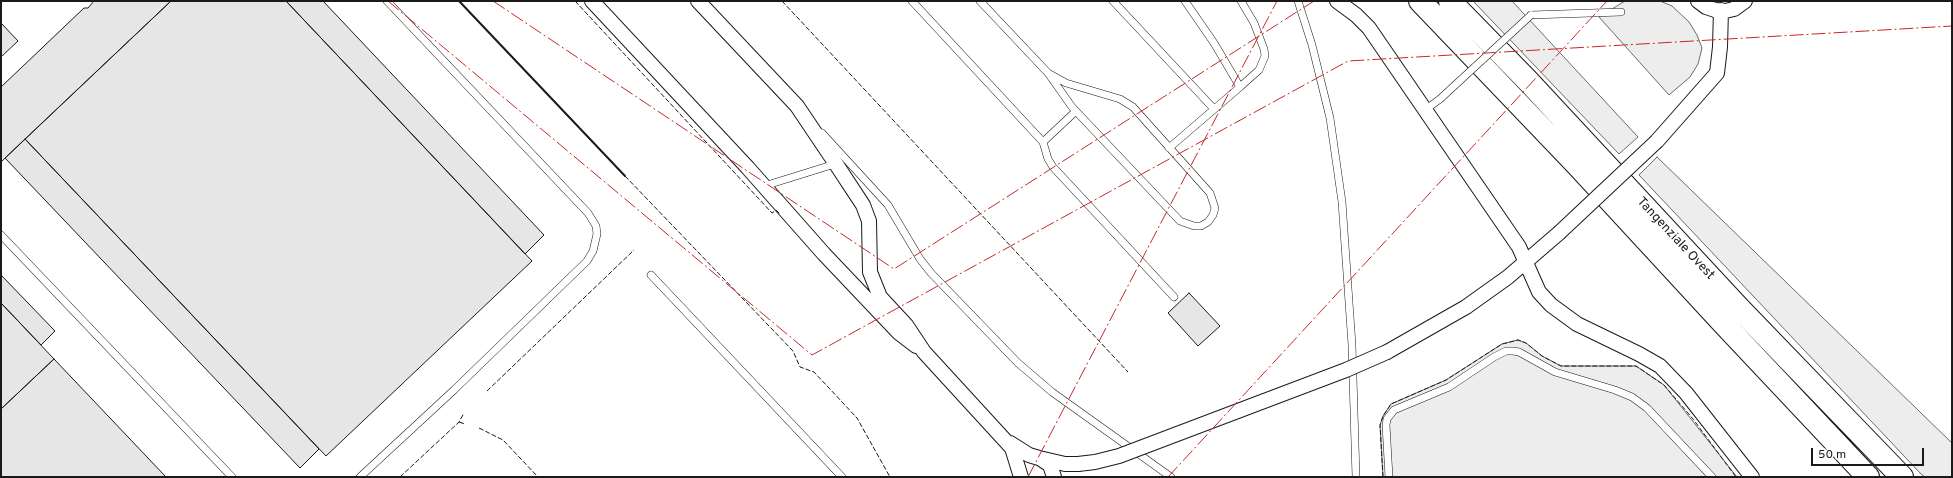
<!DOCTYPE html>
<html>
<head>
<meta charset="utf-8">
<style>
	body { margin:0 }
	#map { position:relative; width:1953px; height:478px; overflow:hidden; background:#fff; font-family:Overpass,sans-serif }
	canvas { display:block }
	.frame { position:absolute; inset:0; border:2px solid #1a1a1a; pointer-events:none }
	.scale { position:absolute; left:1811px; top:448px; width:113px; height:18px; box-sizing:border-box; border:2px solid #1a1a1a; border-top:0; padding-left:5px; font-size:12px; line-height:14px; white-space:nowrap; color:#1a1a1a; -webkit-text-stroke:3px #fff; paint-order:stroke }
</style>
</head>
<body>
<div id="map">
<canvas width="1953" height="478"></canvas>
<div class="frame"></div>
<div class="scale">50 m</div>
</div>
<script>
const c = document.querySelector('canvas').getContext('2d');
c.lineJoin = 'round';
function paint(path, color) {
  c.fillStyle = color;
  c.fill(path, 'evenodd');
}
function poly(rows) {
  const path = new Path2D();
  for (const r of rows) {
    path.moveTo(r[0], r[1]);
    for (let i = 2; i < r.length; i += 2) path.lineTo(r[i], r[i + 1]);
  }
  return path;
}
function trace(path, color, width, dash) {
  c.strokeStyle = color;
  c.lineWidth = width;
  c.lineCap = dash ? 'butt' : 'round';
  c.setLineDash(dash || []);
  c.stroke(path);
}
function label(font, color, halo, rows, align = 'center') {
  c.font = font + ' Overpass,sans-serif';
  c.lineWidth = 3;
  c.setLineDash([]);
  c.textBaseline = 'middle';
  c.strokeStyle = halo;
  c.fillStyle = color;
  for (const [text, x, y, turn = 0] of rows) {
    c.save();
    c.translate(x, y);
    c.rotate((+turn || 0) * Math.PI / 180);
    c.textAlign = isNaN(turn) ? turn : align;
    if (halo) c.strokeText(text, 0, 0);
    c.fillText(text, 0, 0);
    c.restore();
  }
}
const built = poly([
	[1473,1,1512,1,1638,137,1619,154,1473,1],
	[1625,1,1660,1,1672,6,1689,22,1697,35,1702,48,1698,64,1690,77,1669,95,1599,17,1625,1],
	[1657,157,1952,443,1952,477,1925,477,1921,474,1639,175,1657,157],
	[1518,340,1526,343,1542,356,1561,366,1636,366,1664,385,1737,477,1383,477,1380,425,1383,416,1391,404,1446,380,1502,344,1518,340]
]);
paint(built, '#ededed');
trace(built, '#6a6a6a', 1);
const building = poly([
	[94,1,171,1,1,162,1,87,84,8,88,8,94,1],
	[171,1,286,1,532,261,326,456,25,139,171,1],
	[286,1,323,1,544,235,525,254,286,1],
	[1,23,18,41,1,57,1,23],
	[25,139,319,449,300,468,5,158,25,139],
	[1,275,55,331,41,345,1,303,1,275],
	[1189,293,1220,326,1198,346,1168,313,1189,293],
	[1,303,54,359,1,409,1,303],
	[54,359,166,477,1,477,1,409,54,359]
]);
paint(building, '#e6e6e6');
trace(building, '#1a1a1a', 1);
const lane = poly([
	[912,1,1043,142,1076,111],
	[980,1,1048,73,1072,107,1180,221,1194,226,1201,226,1208,222,1213,215,1215,208,1210,193,1133,107,1120,99,1066,83,1048,73],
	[1113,1,1214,109],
	[1298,1,1312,45,1330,118,1342,202,1352,345,1356,477],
	[1531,15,1621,12],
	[1240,87,1259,70,1265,56,1264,49,1254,23,1241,1],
	[1425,110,1440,99],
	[822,133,888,205,920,259,931,273,1018,363,1052,392,1171,477],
	[1043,142,1048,159,1053,167,1174,297],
	[1169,148,1240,87,1214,43,1185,1],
	[764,186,838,163],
	[1,235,232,477],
	[651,275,842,477],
	[360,477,454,390,587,261,593,251,597,234,596,226,588,213,387,1],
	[1389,477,1386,425,1387,419,1394,410,1449,387,1494,357,1506,351,1513,351,1519,352,1555,372,1615,390,1632,397,1647,408,1712,477]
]);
const street = poly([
	[592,1,748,168,824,254,899,333,916,346],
	[698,1,797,106,836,164,863,205,869,221,870,272,880,297,906,325,924,352,1012,448,1021,477],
	[1337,1,1356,15,1369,28,1519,247,1539,292,1551,305,1577,324,1639,354,1660,366,1686,393,1752,477],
	[1698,1,1706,7,1715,10,1725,11,1734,9,1745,1],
	[1657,141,1717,73,1720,47,1721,10],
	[1387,352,1466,307,1508,277,1559,233],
	[1010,443,1029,455,1039,458,1065,464,1078,464],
	[1041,459,1050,465,1054,477]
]);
const highway = poly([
	[1420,1,1577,165,1723,323,1868,477],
	[1450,1,1529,82,1738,307,1902,477]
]);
trace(lane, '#1a1a1a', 8);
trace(street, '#1a1a1a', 16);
trace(highway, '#1a1a1a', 24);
trace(lane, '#fff', 7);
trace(street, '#fff', 14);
trace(highway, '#fff', 22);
const laneBridge = poly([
	[1440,99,1531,15]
]);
const streetBridge = poly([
	[1559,233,1657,141],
	[1078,464,1095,462,1119,456,1346,370,1387,352]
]);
trace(laneBridge, '#1a1a1a', 8, []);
trace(streetBridge, '#1a1a1a', 16, []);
trace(laneBridge, '#fff', 7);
trace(streetBridge, '#fff', 14);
trace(poly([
	[575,1,772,213,776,210,780,214],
	[782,1,1128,372],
	[625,176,793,351,800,367,814,372,857,418,890,477],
	[487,391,634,250],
	[459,422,465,424],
	[479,428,503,440,538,477],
	[400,477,459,422,464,413],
	[1383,477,1380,425,1383,416,1391,404,1446,380,1502,344,1518,340,1526,343,1542,356,1561,366,1636,366,1664,385,1693,419,1736,477]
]), '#1a1a1a', 1, [5, 2]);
trace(poly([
	[459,1,625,176]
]), '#1a1a1a', 2);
trace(poly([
	[388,1,812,355,1348,61,1952,26],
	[493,1,894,269,1314,1],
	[1028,477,1277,1],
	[1168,477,1607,1]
]), '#c62828', 1, [14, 3, 2, 3]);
label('13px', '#1a1a1a', '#fff', [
	["Tangenziale Ovest",1675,239,47]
]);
</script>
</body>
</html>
